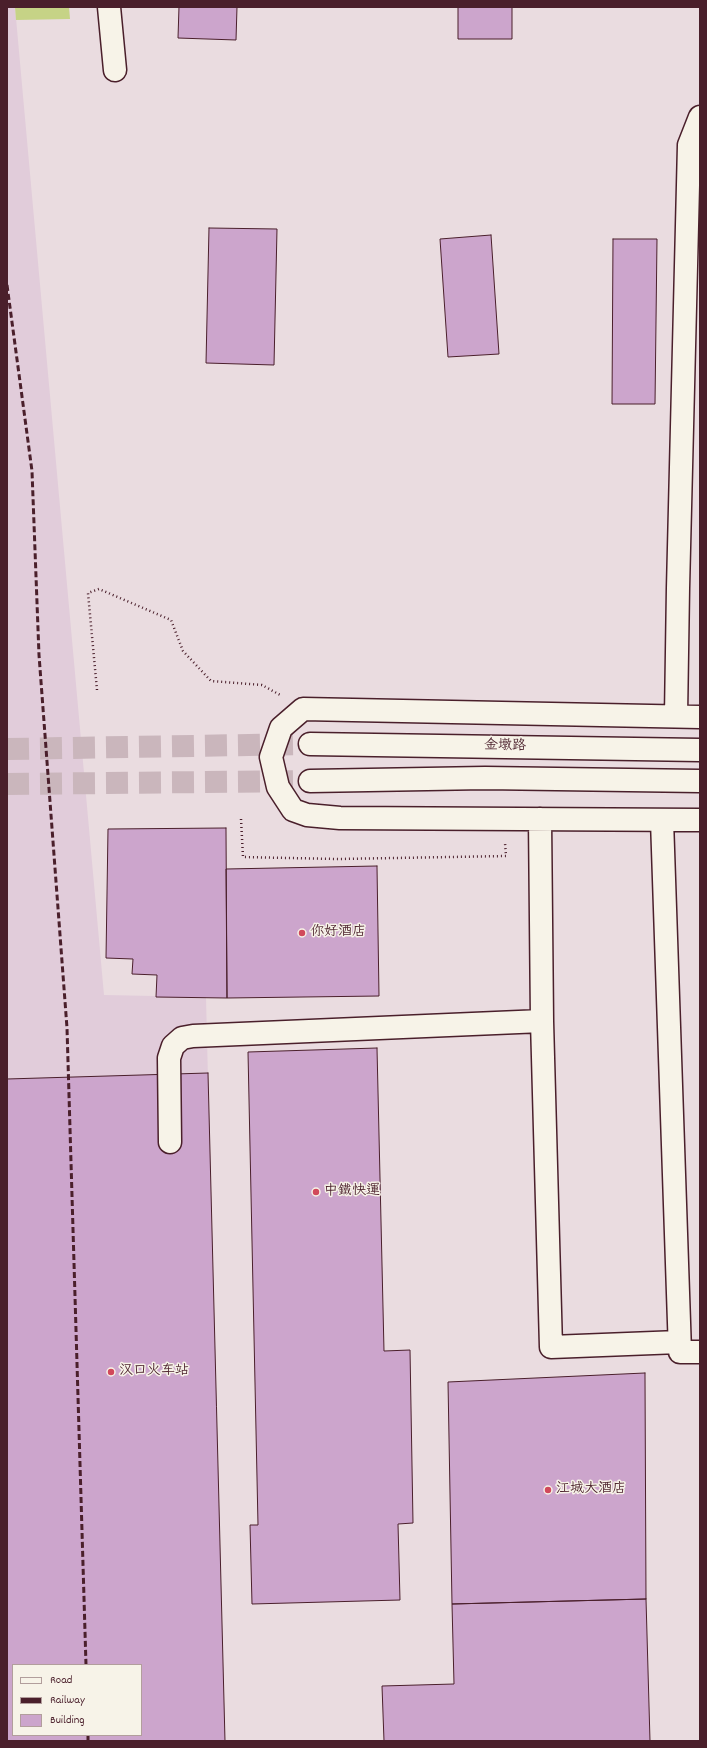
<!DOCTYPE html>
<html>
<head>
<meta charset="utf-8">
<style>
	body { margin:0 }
	#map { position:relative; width:707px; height:1748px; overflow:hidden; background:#eadce0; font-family:Dekko,sans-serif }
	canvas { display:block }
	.frame { position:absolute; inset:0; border:8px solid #4a1f2b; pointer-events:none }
	.legend { position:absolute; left:12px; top:1664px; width:130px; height:72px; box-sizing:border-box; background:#f7f3e8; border:1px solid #b29e9c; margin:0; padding:5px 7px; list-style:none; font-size:12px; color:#4a1f2b }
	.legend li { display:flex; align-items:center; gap:8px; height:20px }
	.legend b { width:20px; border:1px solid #b29e9c }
</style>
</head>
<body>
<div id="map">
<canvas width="707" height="1748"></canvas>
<div class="frame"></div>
<ul class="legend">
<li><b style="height:5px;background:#f7f3e8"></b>Road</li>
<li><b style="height:5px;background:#4a1f2b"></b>Railway</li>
<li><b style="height:11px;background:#cca5cc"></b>Building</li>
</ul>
</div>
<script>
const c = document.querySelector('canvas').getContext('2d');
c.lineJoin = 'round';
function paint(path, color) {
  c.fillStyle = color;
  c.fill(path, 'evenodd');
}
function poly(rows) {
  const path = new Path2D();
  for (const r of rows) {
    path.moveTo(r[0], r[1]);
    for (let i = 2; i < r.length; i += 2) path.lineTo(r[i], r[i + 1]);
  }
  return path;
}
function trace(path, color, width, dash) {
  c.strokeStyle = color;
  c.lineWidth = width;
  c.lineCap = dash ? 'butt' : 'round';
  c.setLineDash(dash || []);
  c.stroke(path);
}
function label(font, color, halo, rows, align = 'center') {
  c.font = font + ' Dekko,"LXGW WenKai TC",sans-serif';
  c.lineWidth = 3;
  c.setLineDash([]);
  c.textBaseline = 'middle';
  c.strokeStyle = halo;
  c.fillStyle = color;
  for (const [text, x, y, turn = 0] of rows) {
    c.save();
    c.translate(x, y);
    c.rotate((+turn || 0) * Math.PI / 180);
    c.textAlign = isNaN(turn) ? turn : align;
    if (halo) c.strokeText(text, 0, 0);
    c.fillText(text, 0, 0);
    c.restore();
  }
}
paint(poly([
	[7,7,15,7,104,995,206,997,224,1741,7,1741],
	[13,1665,141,1665,141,1735,13,1735]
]), '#e1ccda');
paint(poly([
	[15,7,69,7,70,19,16,20]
]), '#c6d386');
const building = poly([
	[179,7,237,7,236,40,178,38,179,7],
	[458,7,512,7,512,39,458,39,458,7],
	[209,228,277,229,274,365,206,363,209,228],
	[491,235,499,354,448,357,440,239,491,235],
	[613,239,657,239,655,404,612,404,613,239],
	[226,828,227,998,156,997,157,975,132,974,133,959,106,958,108,829,226,828],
	[377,866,379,996,227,998,226,869,377,866],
	[377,1048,384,1351,410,1350,413,1523,398,1524,400,1600,252,1604,250,1525,258,1525,248,1052,377,1048],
	[208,1073,225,1741,7,1741,7,1079,208,1073],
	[13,1665,141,1665,141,1735,13,1735,13,1665],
	[645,1373,646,1599,452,1604,448,1382,645,1373],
	[646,1599,650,1741,384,1741,382,1686,454,1684,452,1604,646,1599]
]);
paint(building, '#cca5cc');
trace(building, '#4a1f2b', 1);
trace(poly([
	[7,749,310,744],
	[7,784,310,781]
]), '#cab6bc', 22, [22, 11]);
const minor = poly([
	[109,7,115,70],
	[676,716,678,588,689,145,700,117],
	[700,717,303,709,281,728,271,757,278,787,293,810,307,815,340,818,700,820],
	[540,819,542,1021,551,1347,679,1342],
	[662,820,680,1352,700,1352],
	[170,1142,169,1058,173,1046,182,1038,193,1036,542,1021]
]);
const major = poly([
	[310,744,700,750],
	[310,781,485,778,700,781]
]);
trace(minor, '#4a1f2b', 25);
trace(major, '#4a1f2b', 25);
trace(poly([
	[97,690,88,593,99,589,171,620,183,651,211,681,262,685,282,696],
	[241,819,243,857,338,859,506,856,505,843]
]), '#4a1f2b', 2.5, [1, 3]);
trace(minor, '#f7f3e8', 22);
trace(major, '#f7f3e8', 22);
trace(poly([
	[7,285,32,471,39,655,67,1028,86,1665],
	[88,1735,88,1741]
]), '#4a1f2b', 3, [6, 3]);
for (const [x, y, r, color] of [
	[302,933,4,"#d1495b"],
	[316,1192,4,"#d1495b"],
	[111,1372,4,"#d1495b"],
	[548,1490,4,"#d1495b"]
]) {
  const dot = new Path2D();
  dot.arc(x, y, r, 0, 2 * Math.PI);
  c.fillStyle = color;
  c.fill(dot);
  trace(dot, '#f7f3e8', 1.5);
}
label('14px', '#4a1f2b', '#f7f3e8', [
	["金墩路",505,747,1]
]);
label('14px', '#4a1f2b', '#f7f3e8', [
	["你好酒店",310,933],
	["中鐵快運",324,1192],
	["汉口火车站",119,1372],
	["江城大酒店",556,1490]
], 'left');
</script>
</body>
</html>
